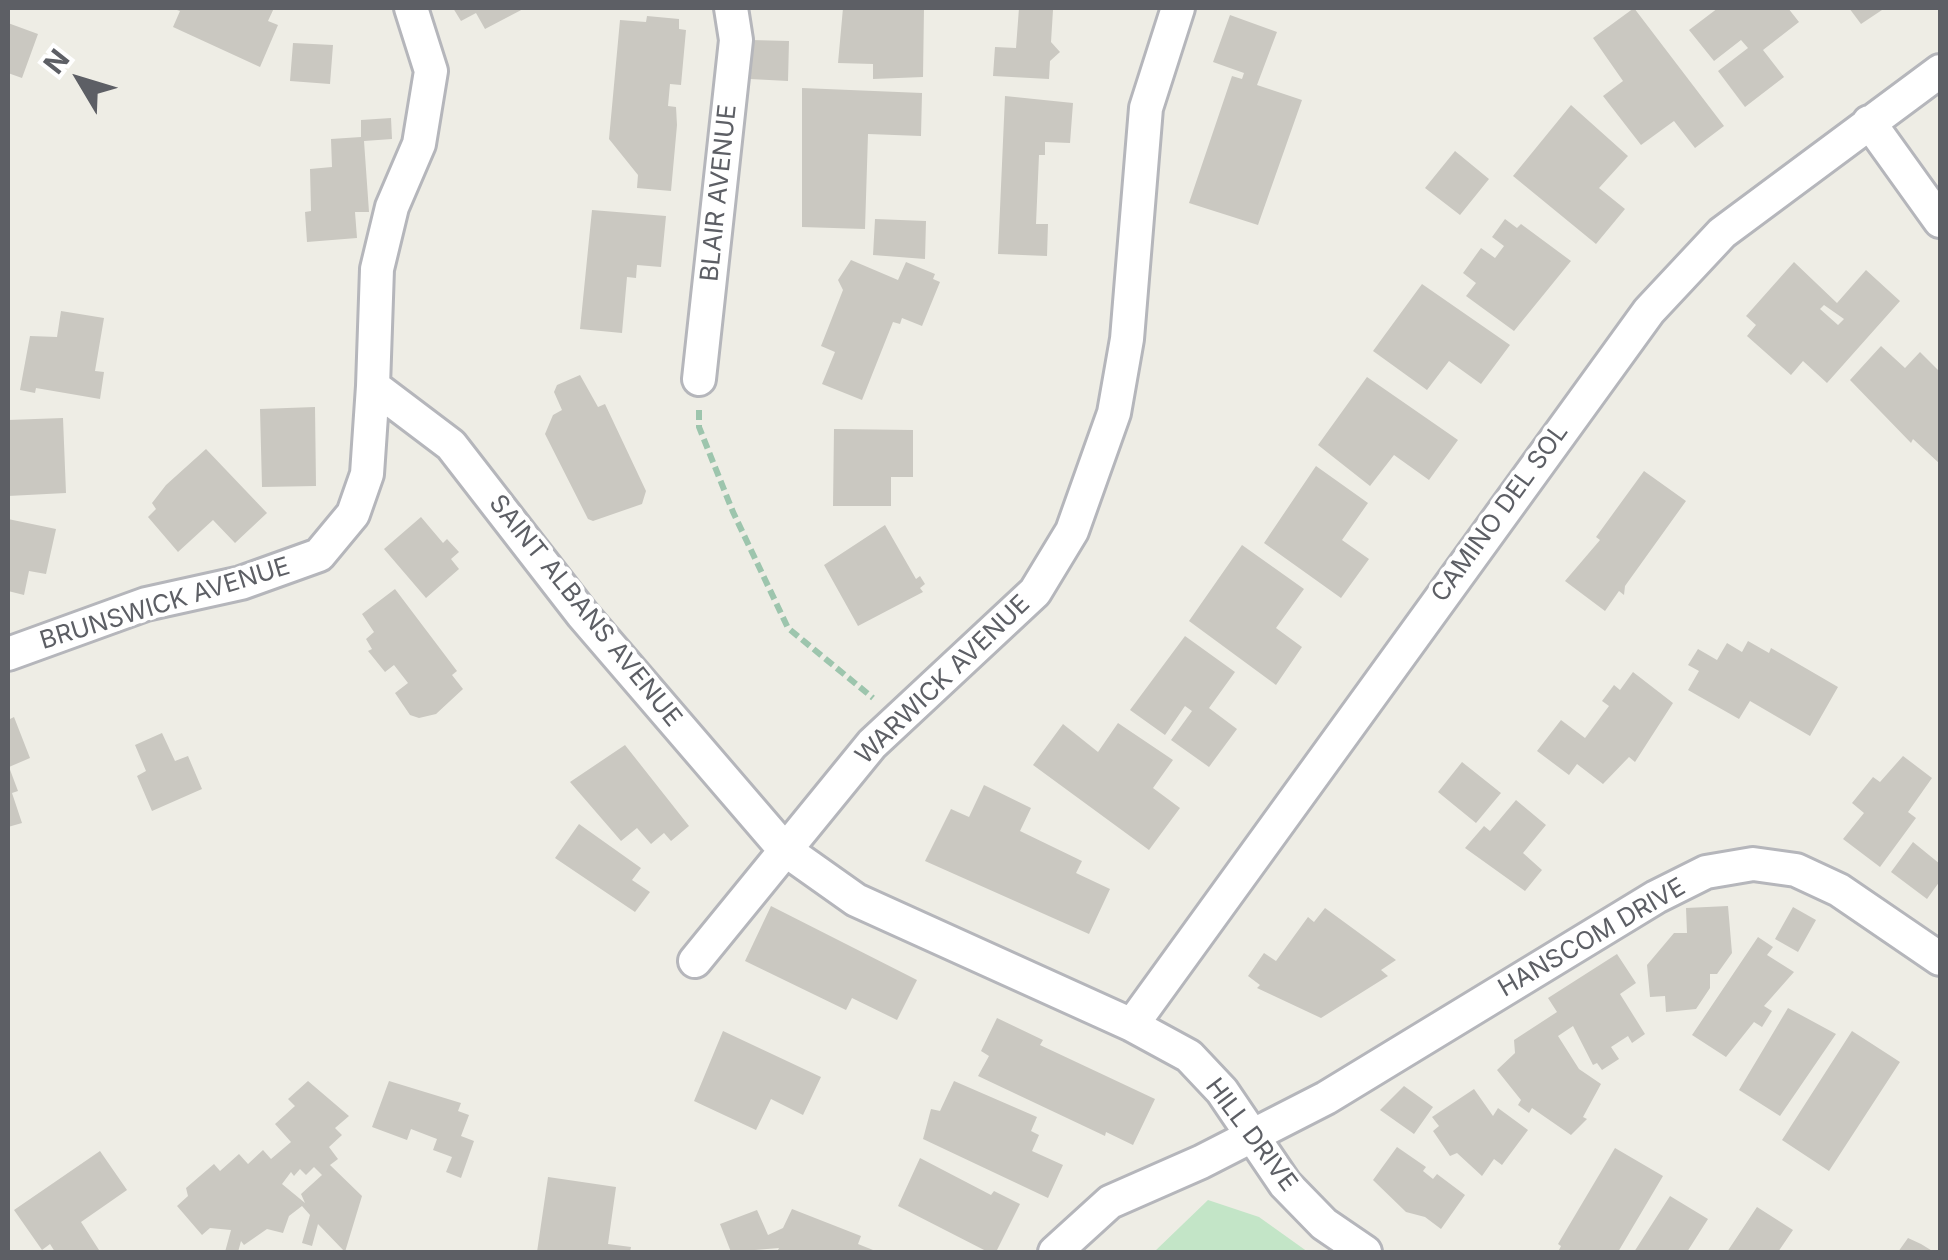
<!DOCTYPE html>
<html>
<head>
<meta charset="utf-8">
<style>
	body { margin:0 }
	#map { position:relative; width:1948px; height:1260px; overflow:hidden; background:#eeede5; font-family:Inter,sans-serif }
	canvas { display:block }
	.frame { position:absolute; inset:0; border:10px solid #5d5f65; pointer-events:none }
	.north { position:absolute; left:30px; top:30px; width:100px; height:100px; -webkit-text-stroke:8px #fff; paint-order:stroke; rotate:308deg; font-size:28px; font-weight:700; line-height:40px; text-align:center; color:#5d5f65 }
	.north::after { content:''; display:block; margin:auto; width:35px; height:45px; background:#5d5f65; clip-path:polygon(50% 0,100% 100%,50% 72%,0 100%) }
</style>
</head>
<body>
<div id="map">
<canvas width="1948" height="1260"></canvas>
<div class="frame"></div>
<div class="north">N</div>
</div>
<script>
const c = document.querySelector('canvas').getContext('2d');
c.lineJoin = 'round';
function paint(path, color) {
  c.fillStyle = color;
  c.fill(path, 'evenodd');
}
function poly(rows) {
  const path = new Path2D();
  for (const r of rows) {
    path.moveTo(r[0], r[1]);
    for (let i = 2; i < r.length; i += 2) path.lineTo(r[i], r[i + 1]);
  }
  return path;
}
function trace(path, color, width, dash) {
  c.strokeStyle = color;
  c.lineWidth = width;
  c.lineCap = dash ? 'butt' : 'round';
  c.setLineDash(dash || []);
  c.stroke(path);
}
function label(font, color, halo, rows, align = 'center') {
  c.font = font + ' Inter,sans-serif';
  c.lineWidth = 8;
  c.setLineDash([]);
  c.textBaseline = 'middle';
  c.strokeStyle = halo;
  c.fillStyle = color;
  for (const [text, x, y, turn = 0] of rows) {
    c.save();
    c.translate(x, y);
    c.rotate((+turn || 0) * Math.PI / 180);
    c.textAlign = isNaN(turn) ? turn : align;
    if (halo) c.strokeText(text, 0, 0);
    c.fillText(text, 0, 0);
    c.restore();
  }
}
paint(poly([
	[1208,1200,1259,1217,1308,1252,1154,1252]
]), '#c3e5c7');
paint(poly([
	[171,8,274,8,268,21,278,25,260,67,173,27,180,11],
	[453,8,525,8,485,29,476,13,461,21],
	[843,8,924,8,923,77,873,79,873,64,838,63],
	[1019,8,1053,10,1051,42,1060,52,1050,61,1049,79,993,76,995,47,1016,48],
	[1634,8,1724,126,1695,148,1674,121,1641,145,1603,96,1623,81,1593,38],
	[1718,8,1788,8,1799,22,1763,50,1784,77,1745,107,1718,71,1748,48,1741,40,1714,61,1689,30],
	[1849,8,1885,8,1861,24],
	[1230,15,1277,32,1257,85,1302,100,1258,225,1189,203,1232,76,1242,79,1244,73,1213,62],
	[647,16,679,19,679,29,686,30,681,85,670,84,668,106,676,107,677,125,671,191,637,188,638,175,609,139,620,20,646,22],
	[8,23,38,34,22,78,8,73],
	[751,40,789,41,788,81,750,79],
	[293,43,333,45,330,84,290,81],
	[802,88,922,93,921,136,868,134,865,229,802,227],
	[1005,96,1073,103,1070,143,1045,142,1045,155,1039,155,1036,224,1048,224,1047,256,998,254],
	[1571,105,1628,156,1599,188,1625,209,1596,244,1513,176],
	[391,118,392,139,364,141,369,212,355,212,357,238,307,242,305,212,311,211,310,169,332,167,331,139,361,137,361,120],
	[1455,151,1489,179,1460,215,1425,188],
	[592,210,666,216,661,267,637,265,636,278,627,277,622,333,580,329],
	[875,219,926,221,925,259,873,255],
	[1505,219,1517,228,1521,224,1571,261,1514,331,1466,296,1476,283,1463,273,1481,248,1495,258,1504,246,1492,237],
	[851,260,898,280,906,262,935,274,933,279,940,282,922,326,902,318,900,324,893,322,862,400,822,384,835,352,821,346,843,290,838,280],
	[1794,262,1837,303,1866,270,1900,301,1827,383,1803,361,1791,375,1747,336,1756,325,1746,316],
	[1824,305,1844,319,1838,325,1820,309],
	[1422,284,1510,345,1481,384,1449,361,1427,390,1373,351],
	[61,311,104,318,95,371,104,372,100,399,36,388,35,393,20,390,30,336,57,337],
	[1881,346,1905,368,1920,352,1940,372,1940,464,1913,439,1911,443,1850,380],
	[580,375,598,407,605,404,646,491,642,504,593,521,588,519,545,434,553,415,562,410,554,392,557,385],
	[1367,377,1458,440,1429,480,1394,455,1370,486,1318,445],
	[315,407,316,486,262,487,260,409],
	[63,418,66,493,8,496,8,420],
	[834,429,913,430,913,477,891,477,891,506,833,506],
	[206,449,267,513,235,543,213,520,178,552,148,517,156,509,152,503,166,485],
	[1316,466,1368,503,1342,540,1369,559,1341,598,1264,543],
	[1644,471,1686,501,1625,586,1624,595,1619,591,1605,611,1565,581,1600,540,1596,537],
	[421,517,443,543,447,539,459,552,451,559,459,569,426,598,384,549],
	[8,519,56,529,46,574,29,571,24,595,8,591],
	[885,525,916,579,920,576,925,584,920,588,923,592,858,626,824,565],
	[1242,545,1304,589,1276,628,1302,647,1276,685,1189,621],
	[395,589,457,671,452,675,463,689,436,714,419,718,410,715,395,693,408,683,394,665,385,672,368,651,372,649,366,639,374,632,362,614],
	[1185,636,1235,672,1209,708,1237,729,1209,767,1171,740,1192,711,1185,706,1165,735,1130,710],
	[1748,641,1769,653,1771,648,1838,687,1810,736,1750,701,1739,719,1688,690,1699,671,1688,665,1698,649,1717,660,1727,643,1742,652],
	[1633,672,1673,703,1635,762,1629,757,1603,784,1577,764,1569,775,1537,751,1561,720,1585,738,1609,706,1602,701,1614,685,1620,690],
	[14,717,30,758,9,767,18,791,12,793,22,823,8,827,8,720],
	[1118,723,1173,760,1153,788,1180,808,1149,850,1033,765,1063,724,1098,752],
	[162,733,175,761,188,756,202,789,152,811,137,776,146,771,135,745],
	[625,745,689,826,671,841,664,833,651,844,637,828,621,841,570,782],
	[1903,756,1932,778,1908,812,1916,818,1880,867,1843,839,1864,813,1852,803,1873,777,1880,782],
	[1462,762,1501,793,1476,823,1438,792],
	[984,785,1031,808,1020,831,1082,861,1076,873,1110,889,1089,934,925,861,951,809,969,817],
	[1516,800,1546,825,1523,853,1542,870,1525,891,1465,848,1484,826,1490,831],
	[579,824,641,868,632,880,650,892,635,912,555,858],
	[1913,842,1940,864,1940,881,1927,899,1891,872],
	[771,906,917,980,897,1020,852,998,846,1010,745,961],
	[1728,906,1732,953,1717,974,1710,974,1710,988,1696,1009,1666,1012,1665,996,1650,997,1647,965,1674,933,1687,933,1686,908],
	[1793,907,1816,920,1798,952,1775,939],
	[1325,908,1396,960,1381,970,1388,976,1321,1018,1257,988,1260,985,1248,976,1264,953,1276,961,1308,917,1314,922],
	[1758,937,1773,947,1767,955,1794,972,1764,1006,1772,1011,1762,1027,1754,1022,1726,1057,1692,1035],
	[1617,954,1636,983,1620,994,1645,1034,1632,1043,1628,1036,1611,1047,1619,1059,1602,1070,1597,1063,1593,1065,1573,1026,1558,1036,1579,1069,1601,1084,1583,1117,1587,1119,1571,1135,1532,1108,1529,1113,1518,1105,1521,1100,1497,1070,1515,1053,1514,1040,1557,1012,1548,998],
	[1788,1008,1836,1034,1780,1116,1739,1090],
	[997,1018,1043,1040,1040,1045,1155,1099,1133,1145,1106,1132,1105,1136,978,1076,989,1056,981,1051],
	[723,1031,821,1077,803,1115,771,1099,756,1130,694,1101],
	[1852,1031,1900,1062,1829,1171,1782,1140],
	[308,1081,349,1116,335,1128,342,1135,329,1147,338,1159,330,1165,362,1196,345,1252,318,1224,312,1246,302,1243,310,1215,302,1206,289,1216,283,1233,267,1229,244,1245,241,1241,238,1252,225,1252,231,1230,210,1228,202,1235,177,1206,188,1196,186,1188,214,1164,220,1171,239,1154,248,1164,263,1150,271,1159,291,1142,275,1124,295,1106,288,1099],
	[314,1167,322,1175,301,1194,305,1203,282,1184,291,1172,294,1176,300,1169,306,1175],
	[389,1081,461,1103,458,1111,469,1115,461,1136,474,1141,461,1178,446,1172,452,1157,433,1150,437,1139,411,1129,407,1140,372,1127],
	[954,1081,1037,1117,1031,1131,1039,1135,1032,1151,1063,1165,1048,1198,923,1139,931,1109,940,1111],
	[1404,1086,1433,1107,1414,1134,1380,1110],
	[1474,1089,1493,1116,1498,1108,1528,1130,1502,1165,1494,1159,1482,1176,1457,1153,1450,1156,1433,1131,1439,1126,1432,1117],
	[1397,1147,1426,1167,1423,1171,1433,1179,1437,1174,1465,1195,1441,1229,1425,1217,1406,1212,1373,1180],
	[1615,1148,1663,1176,1618,1252,1558,1252,1561,1246,1558,1244],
	[100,1151,127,1190,81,1222,99,1250,55,1252,50,1244,42,1250,14,1210],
	[920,1158,991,1195,994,1191,1020,1204,996,1252,988,1252,898,1206],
	[548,1177,616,1187,608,1244,631,1247,630,1252,537,1252],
	[1670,1196,1708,1219,1687,1252,1634,1252],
	[1757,1207,1793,1230,1778,1252,1727,1252],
	[792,1209,861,1236,858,1244,878,1252,777,1252,779,1248,731,1252,720,1224,757,1210,768,1235,783,1228],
	[1908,1238,1921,1244,1934,1252,1898,1252]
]), '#cac8c1');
const minor = poly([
	[411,8,431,71,419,144,392,207,377,269,373,386,451,445,582,614,784,849,856,900,1132,1025,1189,1056,1222,1091,1285,1184,1324,1224,1365,1252],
	[1869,122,1940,221],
	[699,379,736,40,731,8],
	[8,654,146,604,241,583,319,555,353,514,367,474,373,386],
	[695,961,872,744,1035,592,1072,531,1114,413,1127,339,1146,108,1178,8],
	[1132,1025,1649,311,1722,233,1940,71],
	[1055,1252,1110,1202,1201,1162,1326,1098,1656,897,1706,872,1753,864,1796,870,1839,890,1940,959]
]);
trace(minor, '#b5b6bb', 38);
trace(poly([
	[699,410,699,427,733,512,788,628,873,698]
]), '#9dc5ad', 6, [10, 5]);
trace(minor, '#fff', 32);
label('25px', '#5d5f65', '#fff', [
	["BLAIR AVENUE",719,193,-84],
	["CAMINO DEL SOL",1500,513,-54],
	["BRUNSWICK AVENUE",165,604,-17],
	["SAINT ALBANS AVENUE",585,611,51],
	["WARWICK AVENUE",943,680,-44],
	["HANSCOM DRIVE",1592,938,-30],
	["HILL DRIVE",1251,1135,53]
]);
</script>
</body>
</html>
